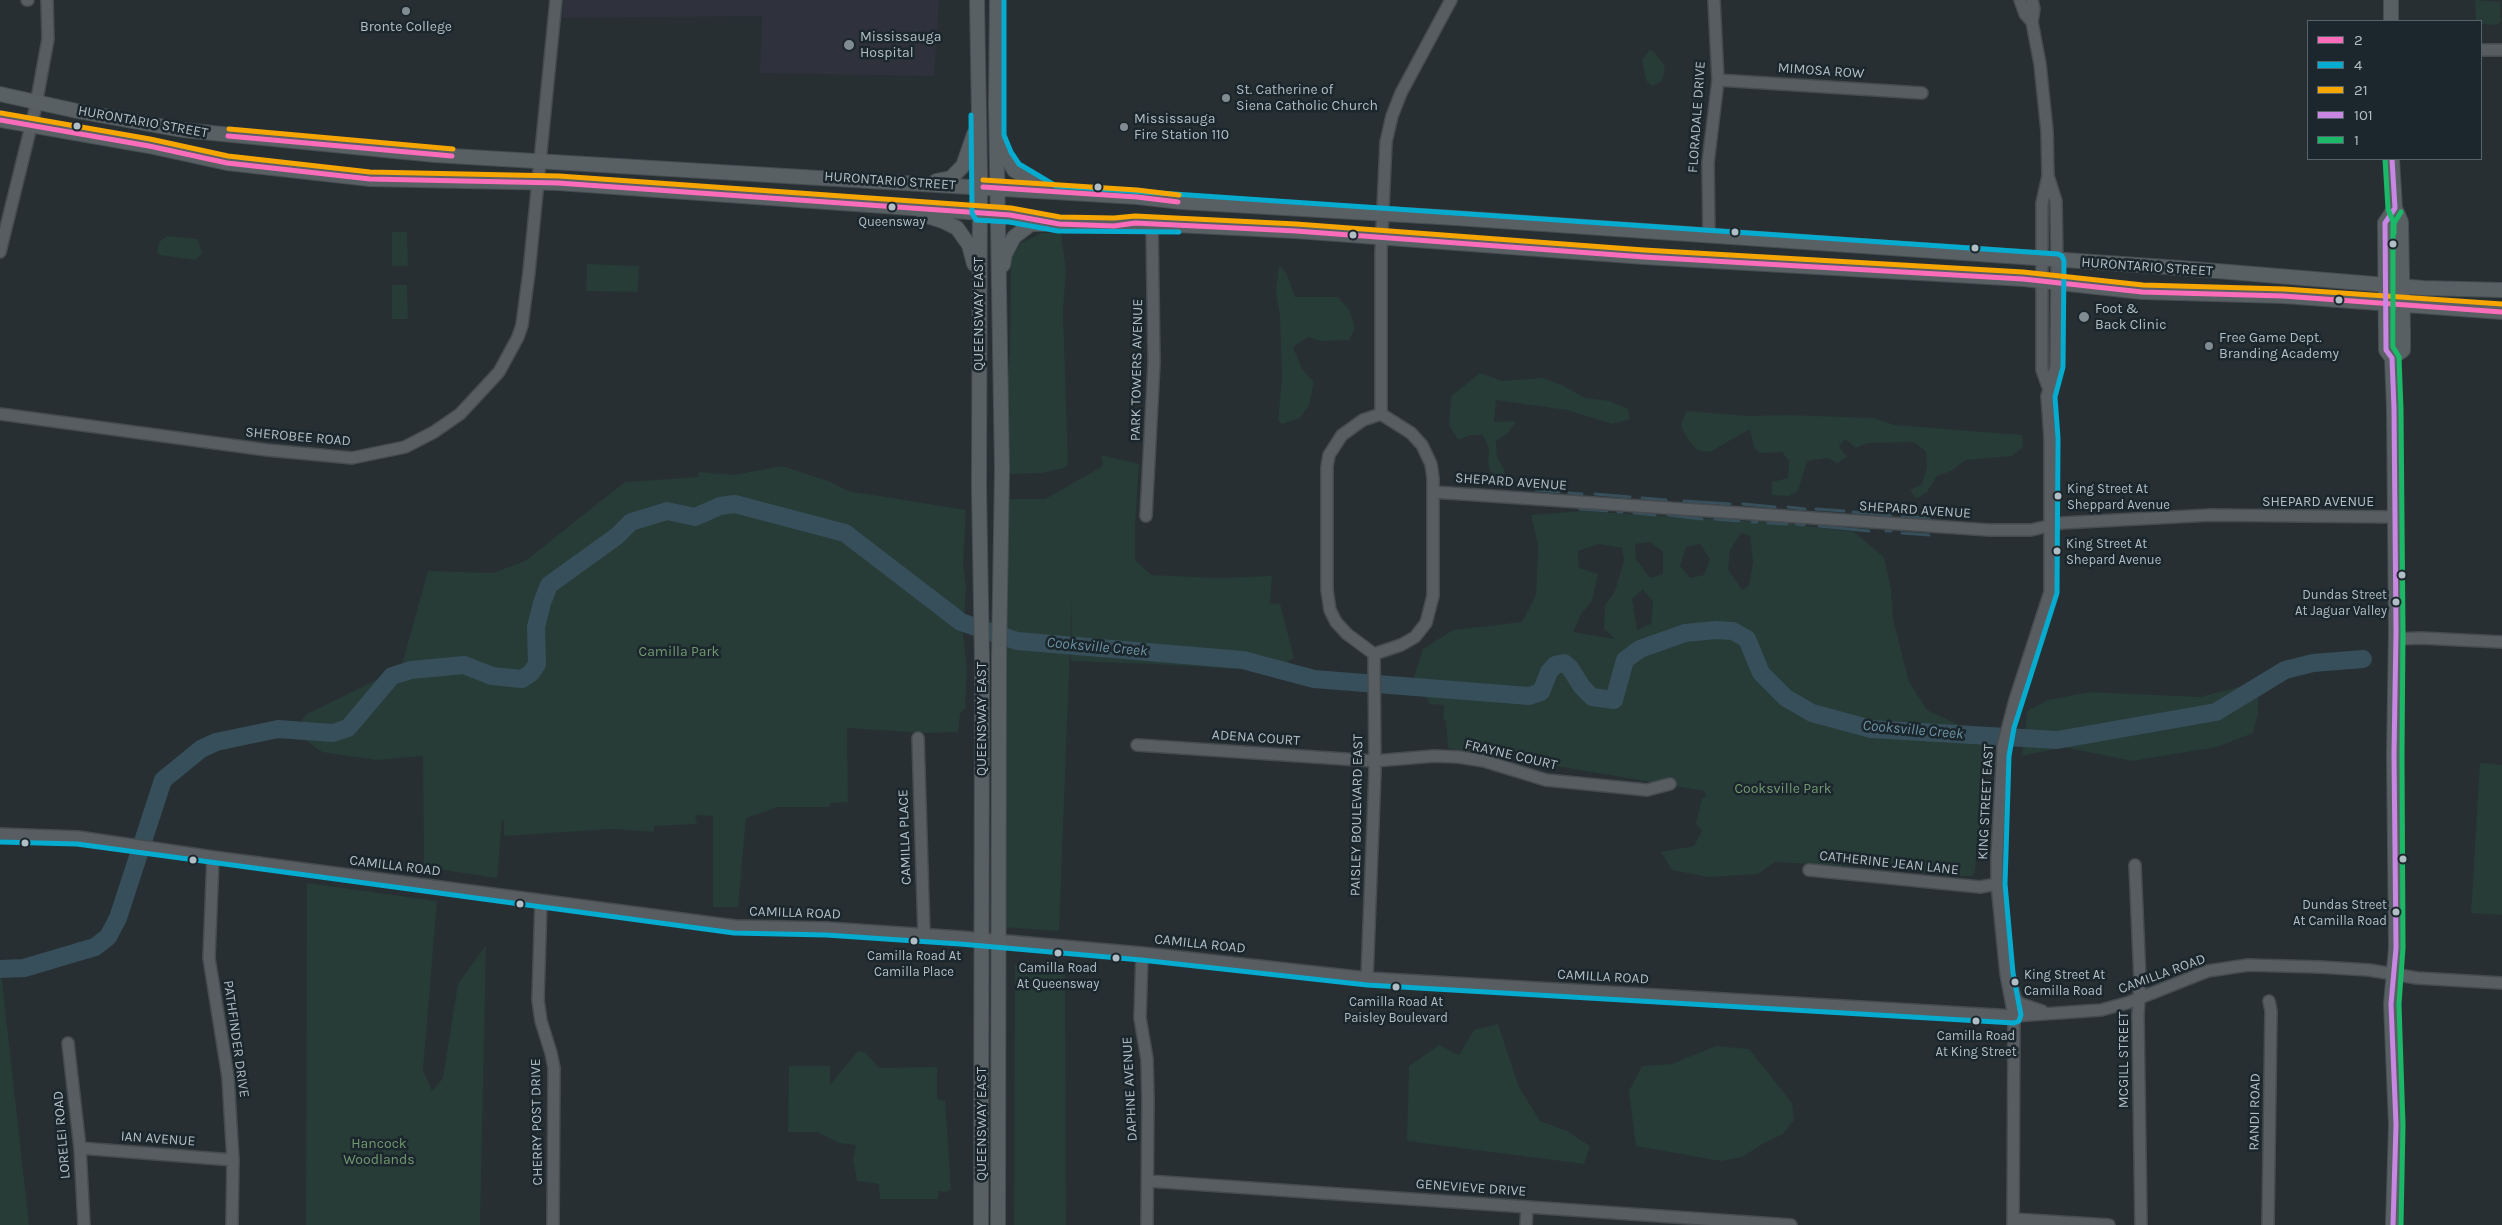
<!DOCTYPE html>
<html>
<head>
<meta charset="utf-8">
<style>
	body { margin:0 }
	#map { position:relative; width:2502px; height:1225px; overflow:hidden; background:#272f33; font-family:Karla,sans-serif }
	canvas { display:block }
	.legend { position:absolute; left:2307px; top:20px; width:175px; height:140px; box-sizing:border-box; background:#1b272d; border:1px solid #57636a; margin:0; padding:6px 9px; list-style:none; font-size:15px; color:#b1bec5 }
	.legend li { display:flex; align-items:center; gap:10px; height:25px }
	.legend b { width:25px; border:1px solid #57636a }
</style>
</head>
<body>
<div id="map">
<canvas width="2502" height="1225"></canvas>
<ul class="legend">
<li><b style="height:6px;background:#fb6dba"></b>2</li>
<li><b style="height:6px;background:#06acd0"></b>4</li>
<li><b style="height:6px;background:#f7a600"></b>21</li>
<li><b style="height:6px;background:#c787e3"></b>101</li>
<li><b style="height:6px;background:#1ab867"></b>1</li>
</ul>
</div>
<script>
const c = document.querySelector('canvas').getContext('2d');
c.lineJoin = 'round';
function paint(path, color) {
  c.fillStyle = color;
  c.fill(path, 'evenodd');
}
function poly(rows) {
  const path = new Path2D();
  for (const r of rows) {
    path.moveTo(r[0], r[1]);
    for (let i = 2; i < r.length; i += 2) path.lineTo(r[i], r[i + 1]);
  }
  return path;
}
function trace(path, color, width, dash) {
  c.strokeStyle = color;
  c.lineWidth = width;
  c.lineCap = dash ? 'butt' : 'round';
  c.setLineDash(dash || []);
  c.stroke(path);
}
function label(font, color, halo, rows, align = 'center') {
  c.font = font + ' Karla,sans-serif';
  c.lineWidth = 5;
  c.setLineDash([]);
  c.textBaseline = 'middle';
  c.strokeStyle = halo;
  c.fillStyle = color;
  for (const [text, x, y, turn = 0] of rows) {
    c.save();
    c.translate(x, y);
    c.rotate((+turn || 0) * Math.PI / 180);
    c.textAlign = isNaN(turn) ? turn : align;
    if (halo) c.strokeText(text, 0, 0);
    c.fillText(text, 0, 0);
    c.restore();
  }
}
paint(poly([
	[564,0,939,0,934,76,760,73,762,16,562,18]
]), '#2f323c');
paint(poly([
	[2475,0,2500,2,2501,21,2496,25,2481,24,2481,21,2476,21],
	[1649,50,1654,52,1665,66,1662,81,1652,86,1646,80,1642,61],
	[392,232,407,232,408,266,392,266],
	[1042,233,1061,233,1066,271,1063,311,1068,465,1064,468,1042,473,1010,474,1007,387,1010,354,1011,259,1021,243],
	[167,236,198,239,202,254,195,260,160,255,157,252,159,242],
	[587,264,639,266,638,292,586,291],
	[1279,265,1287,274,1295,297,1338,297,1350,311,1355,328,1349,340,1320,341,1308,337,1293,347,1302,369,1314,382,1309,405,1300,418,1282,424,1278,420,1282,379,1280,317,1276,290],
	[392,285,407,285,408,319,392,319],
	[1480,373,1502,381,1543,378,1562,385,1585,398,1609,401,1628,409,1630,419,1612,424,1567,410,1496,400,1494,422,1516,421,1509,432,1496,441,1497,457,1505,471,1503,479,1493,479,1488,464,1489,448,1483,435,1471,435,1458,440,1449,425,1451,396],
	[1686,411,1748,416,1787,415,1873,418,1895,425,2022,435,2023,447,2012,456,1966,460,1951,471,1937,476,1927,492,1916,499,1910,490,1922,484,1927,468,1926,452,1914,442,1868,443,1856,448,1845,439,1839,446,1847,457,1837,463,1828,458,1807,461,1798,491,1789,496,1772,495,1772,482,1788,478,1789,461,1782,452,1760,453,1754,447,1750,429,1710,452,1697,450,1687,438,1681,426],
	[1101,455,1139,464,1135,526,1135,560,1151,575,1217,578,1272,576,1270,603,1280,604,1294,658,1271,671,1153,664,1071,661,1072,595,1059,931,1003,927,1004,499,1045,499,1103,466],
	[782,466,831,482,848,491,966,510,963,564,966,587,963,634,967,670,965,708,960,714,958,732,924,733,847,728,848,802,831,803,829,807,778,807,746,818,738,907,713,907,713,816,695,815,697,824,654,826,654,832,612,829,504,836,504,821,502,820,497,878,424,867,423,756,376,760,322,752,293,731,307,714,401,668,428,571,493,573,525,561,625,482,699,477,699,472,734,475],
	[1583,511,1791,524,1854,532,1884,557,1891,590,1893,619,1909,682,1927,710,1959,725,1959,727,1988,729,1975,872,1972,876,1948,876,1886,868,1775,862,1758,874,1709,877,1672,870,1661,852,1694,846,1702,831,1696,824,1702,798,1706,797,1705,791,1448,748,1446,721,1443,718,1444,705,1430,704,1414,677,1423,649,1453,630,1522,622,1536,595,1538,546,1531,515],
	[1741,533,1750,536,1753,562,1749,585,1742,590,1728,569,1730,550],
	[1650,542,1663,552,1663,574,1650,578,1636,559,1635,544],
	[1599,544,1622,548,1624,561,1615,591,1605,605,1604,629,1615,639,1573,632,1581,614,1592,601,1598,574,1579,568,1578,551],
	[1700,544,1710,559,1704,575,1690,578,1680,566,1686,547],
	[1643,589,1653,602,1651,624,1637,630,1632,599],
	[2258,682,2258,714,2253,733,2217,747,2132,761,2063,747,2022,756,2027,711,2048,700,2089,692,2200,697],
	[2480,763,2502,765,2502,915,2471,913],
	[307,883,437,901,423,1070,432,1091,443,1078,458,984,486,945,480,1225,306,1225],
	[0,962,29,1225,0,1225],
	[1015,965,1065,969,1066,1225,1014,1225],
	[1498,1024,1519,1087,1540,1121,1567,1131,1590,1146,1584,1164,1407,1141,1409,1066,1439,1045,1459,1055,1474,1030],
	[1716,1046,1749,1049,1792,1103,1794,1120,1783,1134,1764,1143,1742,1157,1721,1161,1636,1146,1629,1091,1642,1066,1672,1064],
	[858,1051,865,1052,879,1068,937,1067,937,1099,945,1101,951,1189,947,1192,938,1191,938,1199,880,1199,879,1184,857,1181,853,1160,856,1145,839,1143,817,1132,788,1132,789,1066,830,1066,830,1085]
]), '#273b37');
trace(poly([
	[1536,490,1559,492],
	[1569,493,1582,494],
	[1595,494,1630,497],
	[1642,498,1666,500],
	[1684,501,1730,504],
	[1743,504,1775,507],
	[1788,507,1805,509],
	[1580,509,1607,511],
	[1816,509,1844,511],
	[1618,512,1622,512],
	[1853,512,1891,515],
	[1634,513,1655,515],
	[1668,515,1702,519],
	[1902,516,1929,518],
	[1715,519,1739,521],
	[1752,522,1757,522],
	[1768,523,1787,524],
	[1796,524,1804,525],
	[1819,526,1869,531],
	[1886,531,1891,531],
	[1902,533,1929,535]
]), '#364f5a', 3);
trace(poly([
	[0,969,24,968,95,947,108,937,118,918,163,780,201,749,216,742,278,729,333,733,348,728,392,676,411,670,464,665,492,676,522,679,531,673,537,664,536,627,542,603,549,585,617,536,631,522,667,511,695,517,720,506,735,504,845,533,961,622,1017,641,1243,660,1314,679,1529,696,1541,692,1549,672,1555,665,1564,663,1570,668,1582,687,1592,697,1614,700,1625,660,1640,649,1685,633,1716,630,1733,631,1747,639,1761,673,1786,698,1812,713,1871,729,2057,740,2216,712,2285,670,2313,663,2363,659]
]), '#364f5a', 18);
const minor = poly([
	[27,0,28,0],
	[2020,0,2025,14,2032,22],
	[2032,0,2034,9,2032,22,2040,64,2047,131,2048,176,2042,203,2042,370,2048,387],
	[2481,50,2502,50],
	[1718,80,1922,93],
	[1709,236,1708,163,1718,80,1714,0],
	[0,252,35,110,48,39,47,0],
	[0,414,267,450,352,458,405,447,434,432,460,414,499,372,518,337,522,325,529,272,556,0],
	[1381,414,1411,433,1422,445,1431,464,1433,478,1433,596,1426,623,1415,637,1401,645,1374,654,1347,634,1336,622,1330,610,1327,590,1327,467,1329,455,1342,435,1363,420,1381,414],
	[1381,414,1381,252,1386,142,1392,116,1401,93,1451,0],
	[1433,492,1989,530,2031,530,2062,523,2211,515,2395,517],
	[1146,516,1154,363,1152,224],
	[2396,639,2421,638,2502,642],
	[918,738,924,935],
	[1137,745,1374,761,1434,756,1459,757,1484,761,1546,780,1647,790,1670,784],
	[0,834,78,837,213,857,735,926,826,928,961,937,1142,953,1367,978,2014,1016,2101,1010,2127,1003,2208,971,2248,965,2320,967,2369,970,2417,978,2502,983],
	[213,857,209,958,228,1077,233,1160,232,1225],
	[2135,865,2140,980,2138,1016,2141,1225],
	[1809,870,1980,887,1997,884],
	[541,901,538,1000,541,1021,551,1053,554,1068,553,1225],
	[1142,953,1140,1018,1147,1059,1148,1100,1147,1225],
	[1367,978,1375,771,1374,654],
	[2013,990,2016,1000,2021,1004,2042,1011],
	[68,1043,80,1148,84,1225],
	[80,1148,233,1160],
	[1148,1181,1791,1225],
	[2013,1219,2109,1225],
	[1526,1225,1527,1207],
	[2013,1225,2014,1016,2006,974,1997,884,1997,856,2003,746,2015,700,2050,592,2050,438,2047,396,2056,367,2057,261,2056,201,2048,176],
	[2268,1225,2271,1011,2269,1001]
]);
const major = poly([
	[977,0,980,174,979,488,982,662,981,1225],
	[997,0,996,104,1002,470,999,657,998,1225],
	[2391,0,2391,21],
	[0,94,77,111,182,130,435,155,1137,197,1182,202,1456,218,2181,268,2423,288,2502,290],
	[0,120,149,146,227,163,370,179,558,183,1010,215,1059,224,1114,226,1135,223,1296,231,1644,257,2023,279,2142,292,2283,296,2502,312],
	[1001,146,1014,170,1047,189],
	[2392,159,2395,208,2401,222,2403,331,2403,350,2392,358],
	[936,181,951,178,963,166,974,134],
	[924,215,943,221,957,228,969,245,974,264],
	[1003,265,1005,254,1014,237,1031,224,1043,224],
	[2393,1225,2396,1125,2391,1004,2396,948,2394,754,2396,632,2394,409,2392,358,2386,350,2385,223,2395,208]
]);
trace(minor, '#454b4e', 14);
trace(major, '#454c50', 16);
trace(minor, '#575d61', 11);
trace(major, '#596063', 14);
trace(poly([
	[0,120,149,146,227,163,370,179,558,183,1010,215,1059,224,1114,226,1135,223,1296,231,1644,257,2023,279,2142,292,2283,296,2502,312],
	[228,136,452,156],
	[983,187,1137,197,1178,202]
]), '#fb6dba', 5);
trace(poly([
	[971,115,972,213,976,220,1009,222,1058,231,1179,232],
	[0,842,77,844,734,933,826,935,960,944,1141,960,1367,985,2014,1023,2019,1021,2021,1015,2013,973,2005,884,2009,756,2014,728,2057,593,2058,438,2055,397,2063,367,2064,261,2062,256,2058,254,1056,186,1019,164,1011,152,1004,135,1004,0]
]), '#06acd0', 5);
trace(poly([
	[1,113,150,139,228,156,370,172,559,176,1011,208,1060,217,1114,218,1135,216,1296,224,1644,250,2023,272,2143,285,2284,289,2502,304],
	[229,129,453,149],
	[983,180,1137,190,1179,195]
]), '#f7a600', 5);
trace(poly([
	[2392,159,2395,208,2385,223,2386,350,2392,358,2394,409,2396,632,2394,754,2396,948,2391,1004,2396,1125,2393,1225]
]), '#c787e3', 5);
trace(poly([
	[2385,159,2388,209,2394,224,2394,233],
	[2401,1225,2403,1125,2399,1004,2403,948,2402,754,2403,632,2401,409,2399,357,2393,347,2393,225,2401,212]
]), '#1ab867', 5);
for (const [x, y, r, color] of [
	[406,11,5,"#818c92"],
	[849,45,6,"#818c92"],
	[1226,98,5,"#818c92"],
	[77,126,4.5,"#b1bec5"],
	[1124,127,5,"#818c92"],
	[1098,187,4.5,"#b1bec5"],
	[892,207,4.5,"#b1bec5"],
	[1735,232,4.5,"#b1bec5"],
	[1353,235,4.5,"#b1bec5"],
	[2393,244,4.5,"#b1bec5"],
	[1975,248,4.5,"#b1bec5"],
	[2339,300,4.5,"#b1bec5"],
	[2084,317,6,"#818c92"],
	[2209,346,5,"#818c92"],
	[2058,496,4.5,"#b1bec5"],
	[2057,551,4.5,"#b1bec5"],
	[2402,575,4.5,"#b1bec5"],
	[2396,602,4.5,"#b1bec5"],
	[25,843,4.5,"#b1bec5"],
	[2403,859,4.5,"#b1bec5"],
	[193,860,4.5,"#b1bec5"],
	[520,904,4.5,"#b1bec5"],
	[2396,912,4.5,"#b1bec5"],
	[914,941,4.5,"#b1bec5"],
	[1058,953,4.5,"#b1bec5"],
	[1116,958,4.5,"#b1bec5"],
	[2015,982,4.5,"#b1bec5"],
	[1396,987,4.5,"#b1bec5"],
	[1976,1021,4.5,"#b1bec5"]
]) {
  const dot = new Path2D();
  dot.arc(x, y, r, 0, 2 * Math.PI);
  c.fillStyle = color;
  c.fill(dot);
  trace(dot, '#1b272d', 2);
}
label('13px', '#b1bec5', '#1b272d', [
	["Queensway",892,222],
	["King Street At",2067,489,"left"],
	["Sheppard Avenue",2067,505,"left"],
	["King Street At",2066,544,"left"],
	["Shepard Avenue",2066,560,"left"],
	["Dundas Street",2387,595,"right"],
	["At Jaguar Valley",2387,611,"right"],
	["Dundas Street",2387,905,"right"],
	["At Camilla Road",2387,921,"right"],
	["Camilla Road At",914,956],
	["Camilla Place",914,972],
	["Camilla Road",1058,968],
	["At Queensway",1058,984],
	["King Street At",2024,975,"left"],
	["Camilla Road",2024,991,"left"],
	["Camilla Road At",1396,1002],
	["Paisley Boulevard",1396,1018],
	["Camilla Road",1976,1036],
	["At King Street",1976,1052]
]);
label('14px', '#b1bec5', '#1b272d', [
	["Bronte College",406,27,"center"],
	["Mississauga",860,37],
	["Hospital",860,53],
	["St. Catherine of",1236,90],
	["Siena Catholic Church",1236,106],
	["Mississauga",1134,119],
	["Fire Station 110",1134,135],
	["Foot &",2095,309],
	["Back Clinic",2095,325],
	["Free Game Dept.",2219,338],
	["Branding Academy",2219,354]
], 'left');
label('14px', '#b1bec5', '#1b272d', [
	["MIMOSA ROW",1821,71,4],
	["FLORADALE DRIVE",1697,117,-86],
	["HURONTARIO STREET",143,122,10],
	["HURONTARIO STREET",890,181,4],
	["HURONTARIO STREET",2147,267,4],
	["QUEENSWAY EAST",979,314,-90],
	["PARK TOWERS AVENUE",1137,370,-89],
	["SHEROBEE ROAD",298,437,5],
	["SHEPARD AVENUE",1511,482,4],
	["SHEPARD AVENUE",2318,502],
	["SHEPARD AVENUE",1915,510,4],
	["QUEENSWAY EAST",982,719,-90],
	["ADENA COURT",1256,738,4],
	["FRAYNE COURT",1511,755,13],
	["KING STREET EAST",1986,802,-87],
	["PAISLEY BOULEVARD EAST",1357,815,-89],
	["CAMILLA PLACE",905,837,-92],
	["CATHERINE JEAN LANE",1889,863,6],
	["CAMILLA ROAD",395,866,7],
	["CAMILLA ROAD",795,913,2],
	["CAMILLA ROAD",1200,944,6],
	["CAMILLA ROAD",2162,974,-20],
	["CAMILLA ROAD",1603,977,3],
	["PATHFINDER DRIVE",236,1039,82],
	["MCGILL STREET",2124,1060,-90],
	["DAPHNE AVENUE",1130,1089,-93],
	["RANDI ROAD",2255,1112,-89],
	["CHERRY POST DRIVE",537,1122,-91],
	["QUEENSWAY EAST",982,1124,-90],
	["LORELEI ROAD",62,1135,-95],
	["IAN AVENUE",158,1139,4],
	["GENEVIEVE DRIVE",1471,1188,4]
]);
label('14px', '#729970', '#1b272d', [
	["Camilla Park",679,652],
	["Cooksville Park",1783,789],
	["Hancock",379,1144],
	["Woodlands",379,1160]
]);
label('italic 15px', '#6b91a2', '#1b272d', [
	["Cooksville Creek",1097,647,5],
	["Cooksville Creek",1913,730,5]
]);
</script>
</body>
</html>
